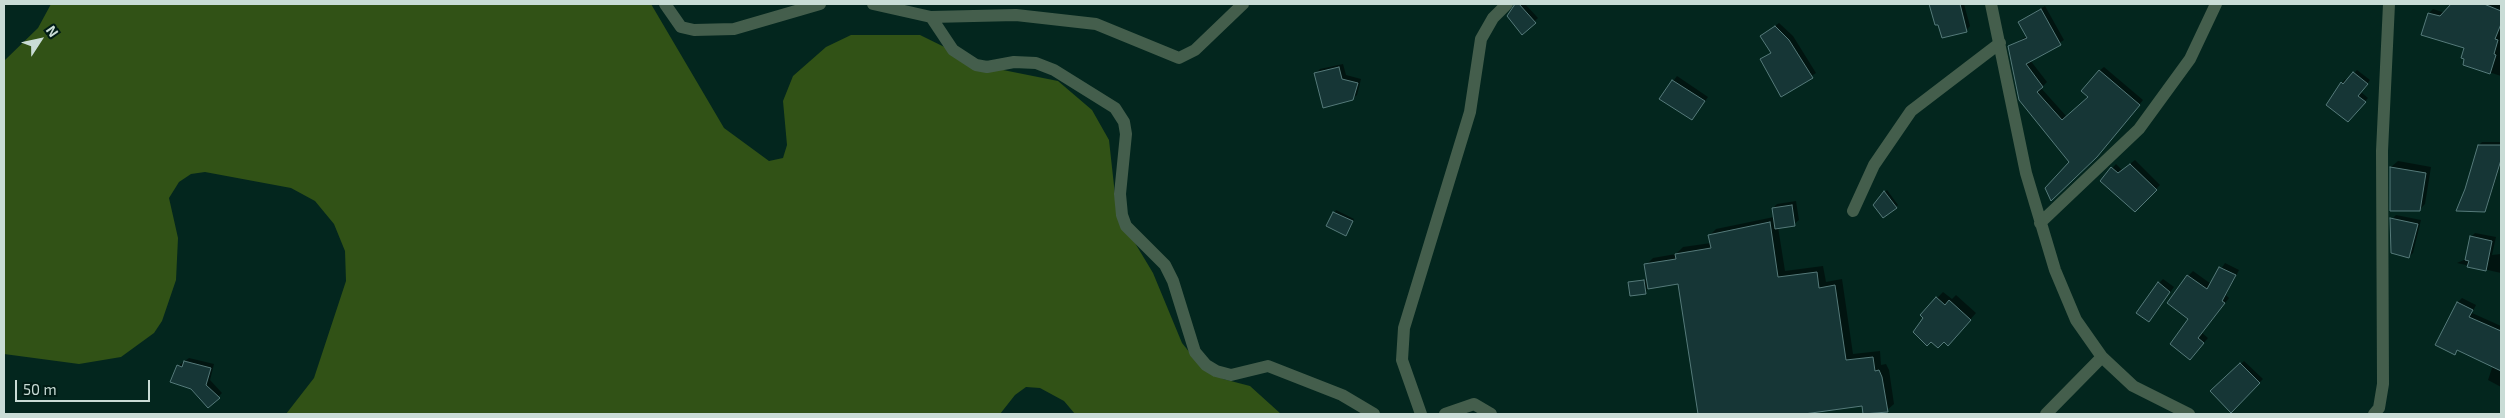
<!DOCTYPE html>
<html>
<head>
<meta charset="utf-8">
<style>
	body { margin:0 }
	#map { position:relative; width:2505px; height:418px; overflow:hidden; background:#03261e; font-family:"Exo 2",sans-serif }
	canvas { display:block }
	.frame { position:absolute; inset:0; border:5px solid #c9dcd6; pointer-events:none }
	.north { position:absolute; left:15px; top:15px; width:50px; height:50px; -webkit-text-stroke:4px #001c15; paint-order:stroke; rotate:55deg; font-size:14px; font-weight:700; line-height:20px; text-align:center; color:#c9dcd6 }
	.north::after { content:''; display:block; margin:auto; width:18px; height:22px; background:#c9dcd6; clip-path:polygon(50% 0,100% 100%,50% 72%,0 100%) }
	.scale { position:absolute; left:15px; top:380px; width:135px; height:22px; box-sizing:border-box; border:2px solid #c9dcd6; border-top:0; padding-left:6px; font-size:15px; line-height:18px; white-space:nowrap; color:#c9dcd6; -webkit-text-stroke:4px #001c15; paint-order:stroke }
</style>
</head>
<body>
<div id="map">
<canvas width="2505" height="418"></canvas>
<div class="frame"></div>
<div class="north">N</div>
<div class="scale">50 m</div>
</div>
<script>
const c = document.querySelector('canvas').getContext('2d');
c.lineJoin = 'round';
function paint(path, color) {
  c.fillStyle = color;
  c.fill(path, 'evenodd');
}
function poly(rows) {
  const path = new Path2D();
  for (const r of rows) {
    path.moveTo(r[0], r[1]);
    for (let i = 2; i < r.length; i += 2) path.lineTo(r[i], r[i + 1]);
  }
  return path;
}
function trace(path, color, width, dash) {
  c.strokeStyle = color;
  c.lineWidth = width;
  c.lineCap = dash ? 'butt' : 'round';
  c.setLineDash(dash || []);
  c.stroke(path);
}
paint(poly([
	[51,4,651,4,724,128,769,161,783,158,787,145,783,101,793,76,826,47,851,35,920,35,983,66,1058,81,1092,110,1109,140,1117,213,1153,273,1182,343,1199,364,1223,379,1250,386,1281,414,1075,414,1064,401,1040,388,1026,387,1015,395,1000,414,286,414,314,378,346,281,345,251,334,224,315,201,291,188,205,172,191,174,179,182,169,198,178,238,176,280,162,321,154,333,121,357,79,364,4,354,4,61,38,28]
]), '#315216');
paint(poly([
	[1515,4,1525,4,1538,18,1522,33],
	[1931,4,1964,4,1970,26,1966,31,1936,24],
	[2453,4,2501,5,2501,76,2464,64,2466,47,2423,34,2429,13,2433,9,2445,13],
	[2045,6,2064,40,2030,60,2047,82,2041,88,2067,117,2090,97,2099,71,2104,67,2143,100,2102,151,2071,162,2009,47,2027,36,2019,22],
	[1779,23,1793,36,1816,73,1782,95,1761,60,1772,52,1761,36],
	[1343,64,1346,75,1361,79,1357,95,1352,99,1316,73,1320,69],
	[2357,70,2370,80,2361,92,2368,98,2351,117,2342,83,2345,79,2347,81],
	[1677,76,1708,97,1696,114,1661,98],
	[2482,142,2501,142,2501,163,2487,207,2484,210,2466,189,2479,145],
	[2135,160,2160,185,2135,210,2101,181,2116,164,2122,170],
	[2398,161,2431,167,2425,204,2419,210,2391,167],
	[1887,190,1898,205,1883,217,1874,205],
	[1796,201,1799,220,1794,224,1778,227,1785,271,1823,266,1826,282,1842,279,1853,354,1880,351,1881,365,1886,364,1889,370,1894,404,1887,410,1863,404,1796,414,1699,414,1679,283,1647,288,1646,293,1630,283,1648,279,1646,265,1653,258,1676,254,1683,247,1711,243,1709,236,1716,229,1774,217,1773,208,1777,204],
	[1336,210,1354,219,1347,232,1328,226],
	[2396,215,2421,220,2413,253,2409,257,2392,219],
	[2475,233,2496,237,2492,255,2501,254,2501,273,2457,263,2466,259,2471,237],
	[2225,263,2239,270,2226,295,2229,298,2202,333,2208,338,2194,354,2188,276,2193,271,2211,284],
	[2163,279,2174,287,2153,316,2159,283],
	[1943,292,1952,299,1956,295,1976,313,1953,339,1921,315],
	[2462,298,2476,305,2472,313,2501,326,2501,387,2488,380,2493,365,2459,349,2455,353,2458,302],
	[189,358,214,364,210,380,222,393,208,407,192,388,178,366],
	[2244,361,2263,379,2231,411,2212,391]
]), '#0007');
const building = poly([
	[1515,4,1519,4,1536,23,1522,35,1507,16,1515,4],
	[1929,4,1960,4,1967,32,1942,38,1938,25,1935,25,1929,4],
	[2451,4,2484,4,2501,11,2501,24,2495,39,2498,40,2494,54,2496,55,2490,74,2463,65,2464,59,2461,58,2464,48,2421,35,2428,13,2440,16,2451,4],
	[2041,9,2061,45,2026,64,2043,87,2037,92,2062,120,2088,97,2081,91,2099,70,2140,105,2097,157,2051,201,2045,188,2069,162,2019,100,2008,46,2027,38,2018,22,2041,9],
	[1775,26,1789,40,1813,78,1781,97,1760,59,1771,53,1760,36,1775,26],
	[1339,67,1342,79,1358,83,1353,100,1323,108,1314,73,1339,67],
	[2353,72,2368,84,2358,96,2366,102,2348,122,2326,105,2341,82,2343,84,2353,72],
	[1672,80,1705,101,1692,120,1659,99,1672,80],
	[2478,145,2501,145,2501,160,2485,212,2456,211,2465,189,2478,145],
	[2130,164,2157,190,2135,212,2100,181,2111,167,2118,173,2130,164],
	[2390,167,2426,173,2420,211,2390,211,2390,167],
	[1884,191,1897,208,1883,218,1873,205,1884,191],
	[1792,205,1795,226,1775,229,1772,208,1792,205],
	[1333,212,1353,221,1346,236,1326,226,1333,212],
	[2390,218,2418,224,2409,258,2391,253,2390,218],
	[1770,222,1778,277,1817,272,1819,288,1835,285,1846,360,1873,357,1875,371,1879,370,1882,377,1888,412,1863,414,1862,406,1804,414,1698,414,1678,284,1648,289,1644,264,1676,259,1675,254,1711,248,1708,235,1770,222],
	[2470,236,2492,241,2486,271,2467,267,2469,261,2465,260,2470,236],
	[2219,267,2236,275,2222,301,2225,303,2198,338,2204,343,2190,360,2170,344,2188,319,2167,303,2187,275,2207,289,2219,267],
	[1644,280,1646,294,1630,296,1628,282,1644,280],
	[2158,282,2170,292,2149,322,2136,313,2158,282],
	[1936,297,1945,305,1949,300,1971,320,1948,346,1944,342,1938,348,1931,342,1927,346,1913,332,1923,318,1920,315,1936,297],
	[2457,302,2473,310,2469,317,2501,331,2501,371,2457,350,2455,355,2435,345,2457,302],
	[184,361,211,368,206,385,220,398,208,408,191,389,170,382,177,365,182,367,184,361],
	[2240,363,2260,383,2231,413,2210,391,2240,363]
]);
paint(building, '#163636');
trace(building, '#557a7a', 1);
trace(poly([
	[665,4,681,27,694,30,734,29,820,4],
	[873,4,931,17,1016,15,1096,24,1179,58,1195,50,1243,4],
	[1991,4,2026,173,2055,270,2076,320,2102,357,2133,386,2189,414],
	[931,17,953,50,976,65,987,67,1014,62,1036,63,1054,70,1115,108,1124,122,1126,134,1120,194,1122,215,1126,226,1165,265,1173,281,1195,352,1206,365,1216,371,1231,375,1268,366,1342,395,1374,414],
	[1853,211,1874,165,1911,111,2000,43],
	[2040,223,2139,129,2190,59,2216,4],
	[1421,414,1402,360,1404,328,1470,112,1481,39,1493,18,1507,4],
	[1445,414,1474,404,1491,414],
	[2046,414,2102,357],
	[2374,414,2379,408,2383,384,2382,151,2389,4]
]), '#445e4c', 12);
</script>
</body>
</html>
